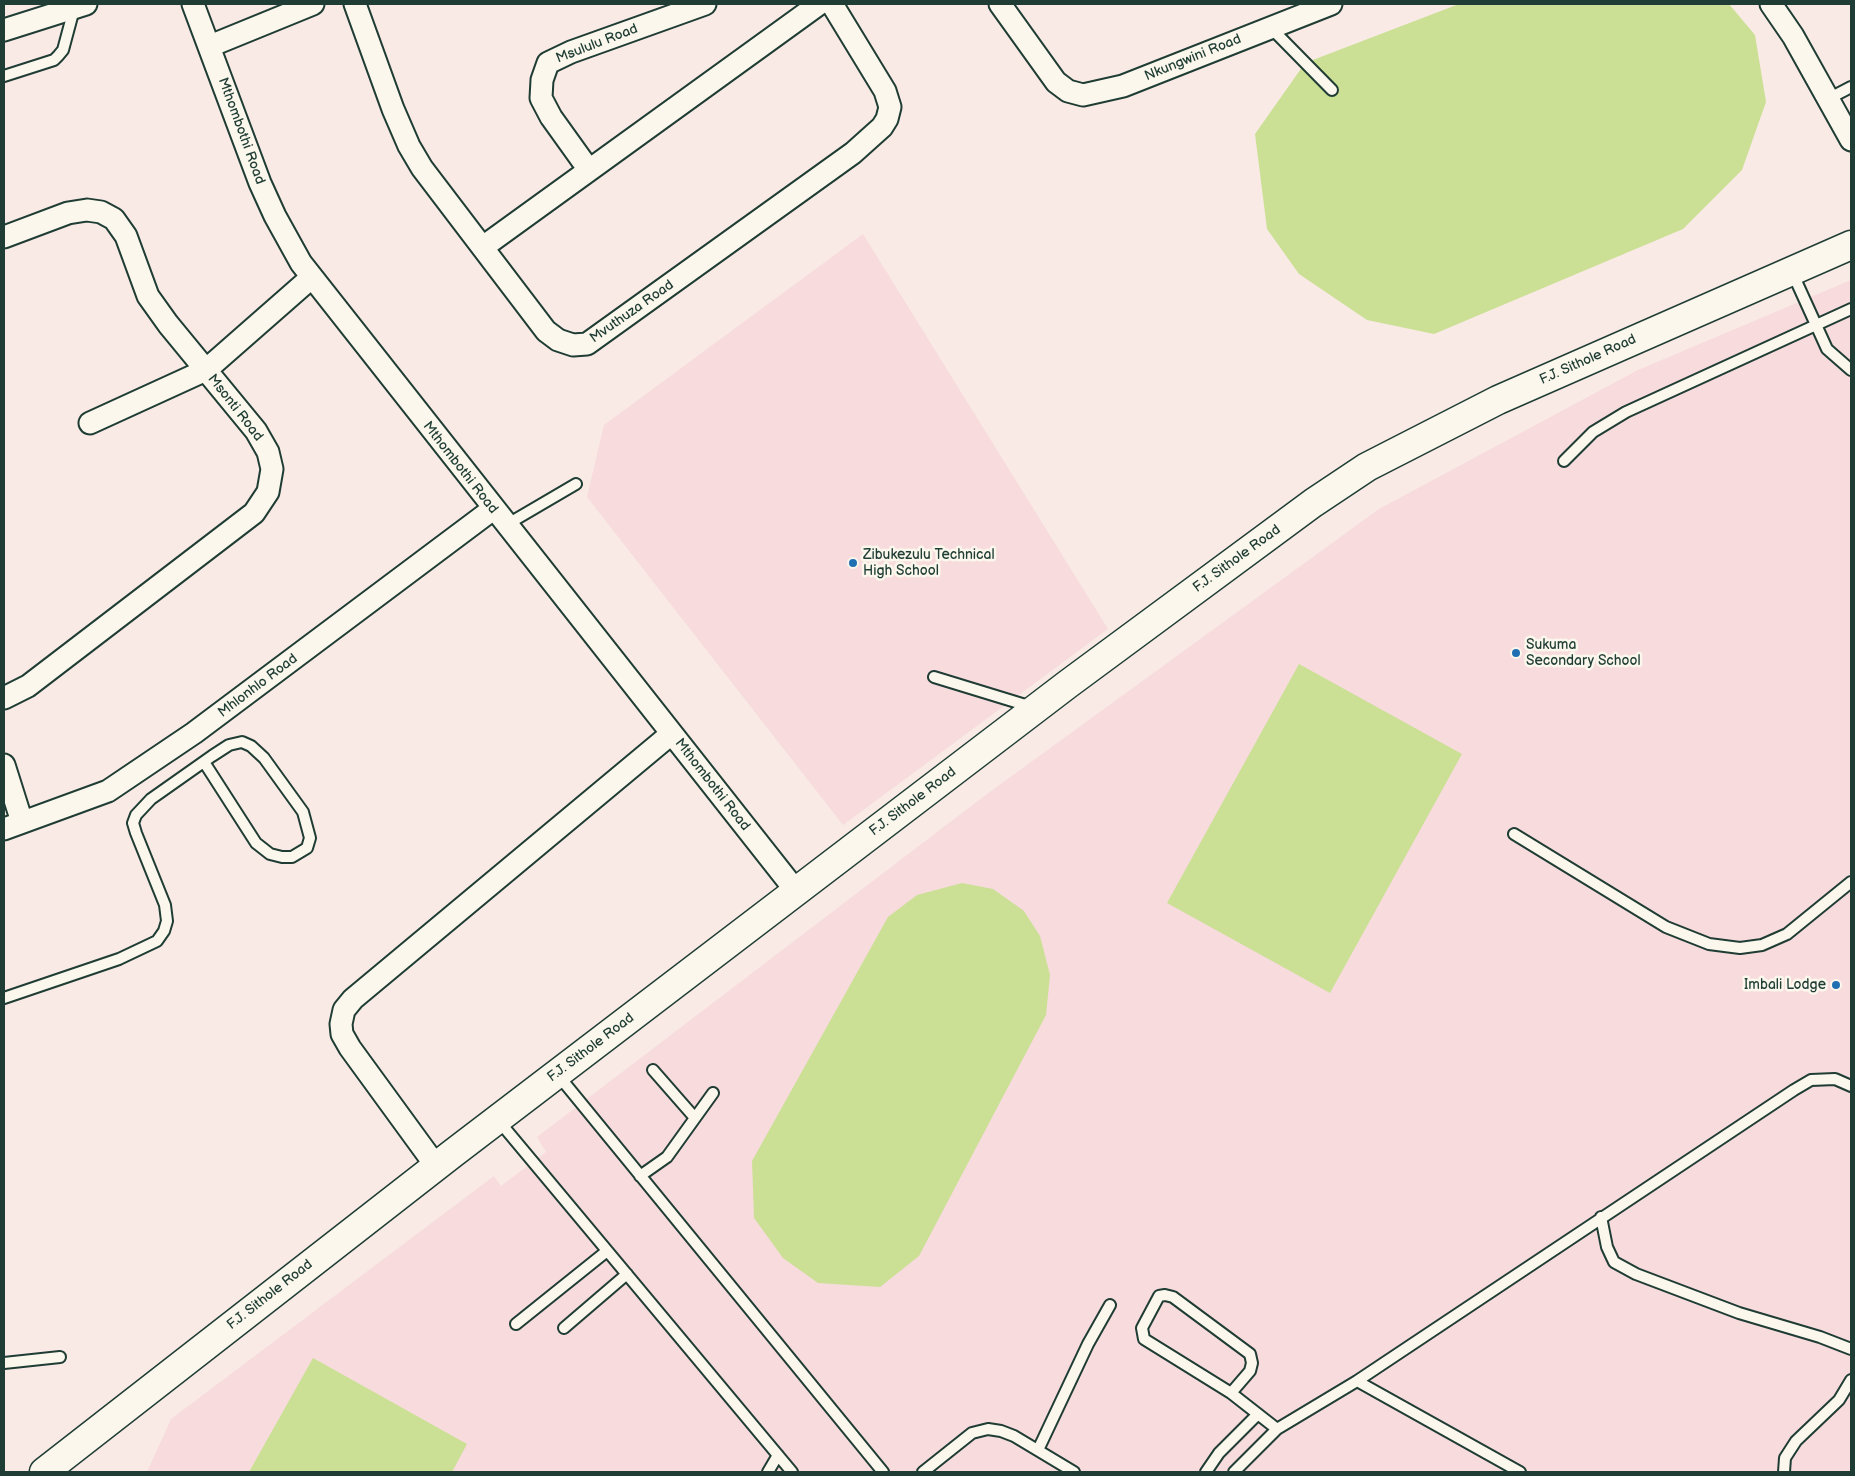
<!DOCTYPE html>
<html>
<head>
<meta charset="utf-8">
<style>
	body { margin:0 }
	#map { position:relative; width:1855px; height:1476px; overflow:hidden; background:#f9eae5; font-family:"Balsamiq Sans",sans-serif }
	canvas { display:block }
	.frame { position:absolute; inset:0; border:5px solid #1f3d34; pointer-events:none }
</style>
</head>
<body>
<div id="map">
<canvas width="1855" height="1476"></canvas>
<div class="frame"></div>
</div>
<script>
const c = document.querySelector('canvas').getContext('2d');
c.lineJoin = 'round';
function paint(path, color) {
  c.fillStyle = color;
  c.fill(path, 'evenodd');
}
function poly(rows) {
  const path = new Path2D();
  for (const r of rows) {
    path.moveTo(r[0], r[1]);
    for (let i = 2; i < r.length; i += 2) path.lineTo(r[i], r[i + 1]);
  }
  return path;
}
function trace(path, color, width, dash) {
  c.strokeStyle = color;
  c.lineWidth = width;
  c.lineCap = dash ? 'butt' : 'round';
  c.setLineDash(dash || []);
  c.stroke(path);
}
function label(font, color, halo, rows, align = 'center') {
  c.font = font + ' "Balsamiq Sans",sans-serif';
  c.lineWidth = 5;
  c.setLineDash([]);
  c.textBaseline = 'middle';
  c.strokeStyle = halo;
  c.fillStyle = color;
  for (const [text, x, y, turn = 0] of rows) {
    c.save();
    c.translate(x, y);
    c.rotate((+turn || 0) * Math.PI / 180);
    c.textAlign = isNaN(turn) ? turn : align;
    if (halo) c.strokeText(text, 0, 0);
    c.fillText(text, 0, 0);
    c.restore();
  }
}
paint(poly([
	[863,234,1108,629,843,825,587,497,604,425],
	[1851,280,1851,1472,147,1472,171,1419,494,1176,501,1186,546,1152,537,1137,983,797,1379,509,1638,370]
]), '#f7dbdd');
paint(poly([
	[1459,4,1729,4,1755,35,1766,102,1742,170,1683,229,1434,334,1367,320,1299,274,1267,229,1255,134,1305,63],
	[1299,664,1462,754,1330,993,1167,903],
	[962,883,993,889,1024,911,1040,936,1050,975,1046,1015,919,1256,880,1287,818,1283,783,1258,754,1218,752,1161,888,917,917,895],
	[313,1358,467,1444,452,1472,249,1472]
]), '#cbe095');
const lane = poly([
	[1270,27,1332,90],
	[4,76,54,60,58,56,63,50,74,9],
	[1828,99,1851,87],
	[1792,272,1827,349,1851,370],
	[1564,461,1593,432,1626,412,1851,309],
	[506,525,576,484],
	[934,677,1032,707],
	[1514,834,1666,927,1709,944,1740,948,1762,945,1787,934,1851,882],
	[4,998,119,959,157,941,164,931,167,921,165,905,136,833,133,823,136,815,151,799,212,756,229,745,242,742,251,746,264,758,303,812,310,838,307,848,292,857,282,857,270,854,256,843,204,762],
	[653,1070,695,1118],
	[558,1075,883,1472],
	[498,1120,792,1472],
	[640,1176,667,1157,713,1093],
	[1601,1217,1607,1247,1614,1262,1636,1274,1739,1313,1820,1337,1851,1349],
	[516,1324,607,1251],
	[564,1328,627,1274],
	[4,1363,60,1357],
	[1357,1381,1520,1472],
	[1231,1393,1250,1371,1252,1363,1250,1354,1173,1297,1165,1295,1159,1296,1142,1328,1144,1339,1231,1393,1277,1429],
	[1038,1450,1088,1344,1110,1305],
	[768,1472,778,1455],
	[923,1472,972,1433,988,1429,1001,1431,1014,1436,1074,1472],
	[1206,1472,1219,1453,1258,1414],
	[1234,1472,1277,1429,1357,1381,1794,1090,1811,1080,1835,1079,1851,1086],
	[1784,1472,1785,1458,1796,1441,1839,1400,1851,1380]
]);
const street = poly([
	[193,4,260,183,275,216,301,263,796,891],
	[355,4,393,109,409,146,422,168,546,331,558,340,573,345,587,344,853,153,882,127,887,119,890,107,885,91,832,4],
	[1000,4,1056,82,1068,91,1083,95,1123,86,1331,4],
	[1771,4,1793,36,1851,140],
	[4,30,86,4],
	[210,46,313,4],
	[589,170,551,117,541,98,542,80,548,63,571,52,705,4],
	[4,237,68,213,87,210,101,212,114,219,126,236,148,296,168,324,256,431,268,452,272,469,268,492,254,513,28,686,4,698],
	[483,247,819,4],
	[90,423,206,370,312,277],
	[4,765,22,822],
	[4,829,108,791,194,733,493,509],
	[436,1166,350,1048,342,1034,341,1024,344,1010,353,999,671,734]
]);
const secondary = poly([
	[44,1472,452,1154,1068,684,1313,503,1367,467,1498,400,1851,245]
]);
trace(lane, '#1f3d34', 14);
trace(street, '#1f3d34', 25);
trace(secondary, '#1f3d34', 31);
trace(lane, '#fbf7ec', 10);
trace(street, '#fbf7ec', 21);
trace(secondary, '#fbf7ec', 28);
for (const [x, y, r, color] of [
	[853,563,5,"#1f6fb2"],
	[1516,653,5,"#1f6fb2"],
	[1836,985,5,"#1f6fb2"]
]) {
  const dot = new Path2D();
  dot.arc(x, y, r, 0, 2 * Math.PI);
  c.fillStyle = color;
  c.fill(dot);
  trace(dot, '#fbf7ec', 2);
}
label('14px', '#1f3d34', '#fbf7ec', [
	["Msululu Road",597,44,-21],
	["Nkungwini Road",1193,58,-22],
	["Mthombothi Road",241,131,70],
	["Mvuthuza Road",632,312,-35],
	["F.J. Sithole Road",1588,360,-24],
	["Msonti Road",235,408,52],
	["Mthombothi Road",460,468,52],
	["F.J. Sithole Road",1237,559,-36],
	["Mhlonhlo Road",258,686,-37],
	["Mthombothi Road",712,785,52],
	["F.J. Sithole Road",913,802,-37],
	["F.J. Sithole Road",591,1048,-37],
	["F.J. Sithole Road",270,1295,-38]
]);
label('14px', '#1f3d34', '#fbf7ec', [
	["Zibukezulu Technical",863,555],
	["High School",863,571],
	["Sukuma",1526,645],
	["Secondary School",1526,661],
	["Imbali Lodge",1826,985,"right"]
], 'left');
</script>
</body>
</html>
